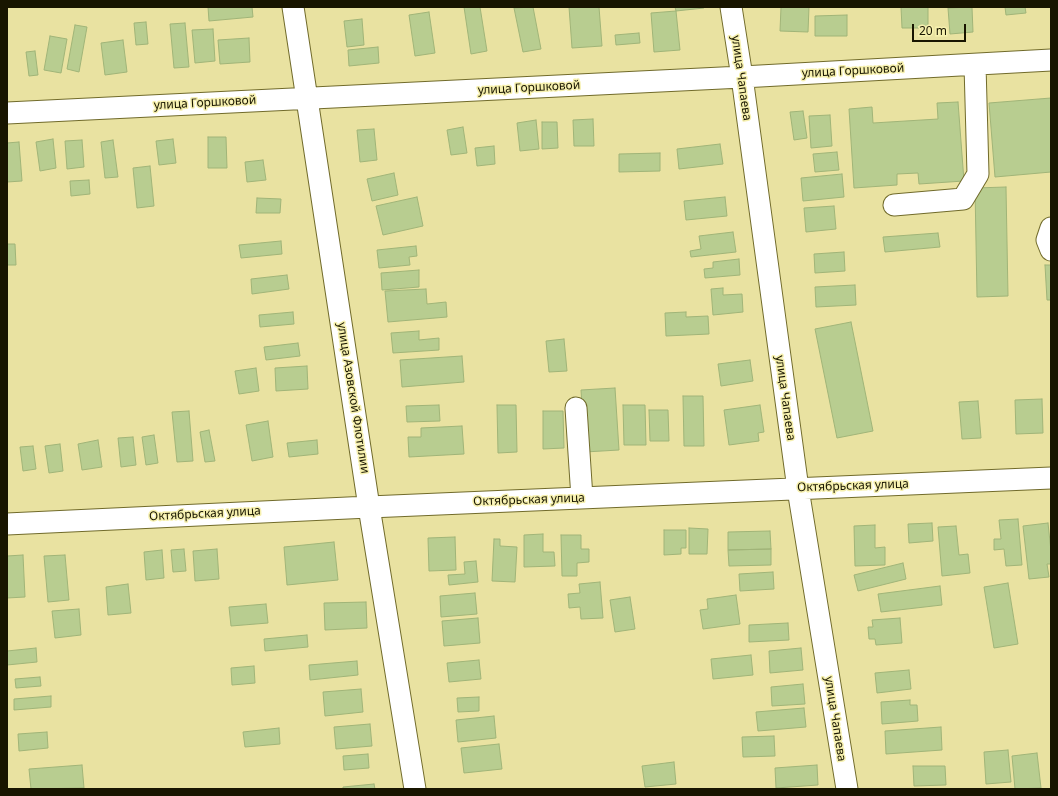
<!DOCTYPE html>
<html>
<head>
<meta charset="utf-8">
<style>
	body { margin:0 }
	#map { position:relative; width:1058px; height:796px; overflow:hidden; background:#e9e2a1; font-family:"Noto Sans",sans-serif }
	canvas { display:block }
	.frame { position:absolute; inset:0; border:8px solid #181500; pointer-events:none }
	.scale { position:absolute; left:912px; top:24px; width:54px; height:18px; box-sizing:border-box; border:2px solid #181500; border-top:0; padding-left:5px; font-size:12px; line-height:14px; white-space:nowrap; color:#181500; -webkit-text-stroke:3px #f6f0ae; paint-order:stroke }
</style>
</head>
<body>
<div id="map">
<canvas width="1058" height="796"></canvas>
<div class="frame"></div>
<div class="scale">20 m</div>
</div>
<script>
const c = document.querySelector('canvas').getContext('2d');
c.lineJoin = 'round';
function paint(path, color) {
  c.fillStyle = color;
  c.fill(path, 'evenodd');
}
function poly(rows) {
  const path = new Path2D();
  for (const r of rows) {
    path.moveTo(r[0], r[1]);
    for (let i = 2; i < r.length; i += 2) path.lineTo(r[i], r[i + 1]);
  }
  return path;
}
function trace(path, color, width, dash) {
  c.strokeStyle = color;
  c.lineWidth = width;
  c.lineCap = dash ? 'butt' : 'round';
  c.setLineDash(dash || []);
  c.stroke(path);
}
function label(font, color, halo, rows, align = 'center') {
  c.font = font + ' "Noto Sans",sans-serif';
  c.lineWidth = 3;
  c.setLineDash([]);
  c.textBaseline = 'middle';
  c.strokeStyle = halo;
  c.fillStyle = color;
  for (const [text, x, y, turn = 0] of rows) {
    c.save();
    c.translate(x, y);
    c.rotate((+turn || 0) * Math.PI / 180);
    c.textAlign = isNaN(turn) ? turn : align;
    if (halo) c.strokeText(text, 0, 0);
    c.fillText(text, 0, 0);
    c.restore();
  }
}
const building = poly([
	[208,7,252,7,253,17,209,21,208,7],
	[464,7,480,7,487,51,471,54,464,7],
	[533,7,541,49,523,52,514,8,533,7],
	[569,7,599,7,602,46,572,48,569,7],
	[675,7,704,7,704,8,676,11,675,7],
	[781,7,809,7,808,32,780,31,781,7],
	[901,7,928,7,928,28,902,28,901,7],
	[972,7,973,32,950,34,948,8,972,7],
	[1005,7,1025,7,1026,13,1006,15,1005,7],
	[676,11,680,50,654,52,651,13,676,11],
	[429,12,435,53,415,56,409,15,429,12],
	[847,15,847,36,815,36,815,16,847,15],
	[362,19,364,45,347,47,344,21,362,19],
	[146,22,148,44,136,45,134,23,146,22],
	[185,23,189,67,174,68,170,24,185,23],
	[75,25,87,27,79,72,67,69,75,25],
	[213,29,215,61,195,63,192,30,213,29],
	[639,33,640,43,616,45,615,35,639,33],
	[50,36,67,39,61,73,44,70,50,36],
	[249,38,250,62,220,64,218,40,249,38],
	[123,40,127,72,105,75,101,43,123,40],
	[378,47,379,63,349,66,348,50,378,47],
	[35,51,38,75,29,76,26,52,35,51],
	[1051,98,1051,172,995,177,989,103,1051,98],
	[958,102,964,181,919,184,918,173,897,174,897,185,854,188,849,109,872,107,873,123,938,119,937,103,958,102],
	[803,111,807,138,794,140,790,112,803,111],
	[830,115,832,146,811,148,809,116,830,115],
	[593,119,594,146,574,146,573,120,593,119],
	[536,120,539,149,520,151,517,123,536,120],
	[542,122,557,122,558,148,542,149,542,122],
	[463,127,467,153,451,155,447,130,463,127],
	[374,129,377,160,360,162,357,130,374,129],
	[208,137,226,137,227,168,208,168,208,137],
	[53,139,56,168,40,171,36,142,53,139],
	[173,139,176,163,159,165,156,141,173,139],
	[82,140,84,167,67,169,65,141,82,140],
	[113,140,118,177,105,178,101,142,113,140],
	[19,142,22,181,7,182,7,143,19,142],
	[720,144,723,164,679,169,677,149,720,144],
	[494,146,495,164,477,166,475,148,494,146],
	[837,152,839,170,815,172,813,154,837,152],
	[660,153,660,171,619,172,619,154,660,153],
	[263,160,266,180,247,182,245,162,263,160],
	[150,166,154,206,137,208,133,168,150,166],
	[394,173,398,195,372,201,367,179,394,173],
	[842,174,844,197,803,201,801,178,842,174],
	[89,180,90,194,71,196,70,181,89,180],
	[1006,187,1008,296,977,297,975,188,1006,187],
	[417,197,423,226,383,235,376,206,417,197],
	[725,197,727,216,686,220,684,201,725,197],
	[257,198,281,199,280,213,256,213,257,198],
	[834,206,836,229,806,232,804,208,834,206],
	[733,232,736,252,691,257,690,251,701,249,699,236,733,232],
	[938,233,940,247,885,252,883,237,938,233],
	[281,241,282,254,241,258,239,245,281,241],
	[7,244,15,244,16,265,7,265,7,244],
	[416,246,417,256,409,257,410,265,379,268,377,250,416,246],
	[844,252,845,271,815,273,814,254,844,252],
	[739,259,740,275,705,278,704,269,713,268,713,262,739,259],
	[1045,265,1051,265,1051,300,1047,300,1045,265],
	[419,270,419,287,382,290,381,273,419,270],
	[287,275,289,289,252,294,251,279,287,275],
	[855,285,856,305,816,307,815,287,855,285],
	[723,288,723,295,742,294,743,312,713,315,711,289,723,288],
	[426,289,427,304,446,302,447,317,388,322,385,291,426,289],
	[293,312,294,324,260,327,259,315,293,312],
	[686,312,686,317,708,316,709,334,666,336,665,313,686,312],
	[851,322,873,431,837,438,815,329,851,322],
	[419,331,419,340,439,338,439,350,393,353,391,333,419,331],
	[564,339,567,371,549,372,546,341,564,339],
	[298,343,300,356,266,360,264,347,298,343],
	[462,356,464,382,402,387,400,360,462,356],
	[750,360,753,381,721,386,718,364,750,360],
	[307,366,308,389,276,391,275,368,307,366],
	[256,368,259,391,239,394,235,371,256,368],
	[615,388,619,450,585,452,581,390,615,388],
	[683,396,703,396,704,446,684,446,683,396],
	[1042,399,1043,433,1016,434,1015,400,1042,399],
	[978,401,981,438,962,439,959,402,978,401],
	[439,405,440,421,407,422,406,406,439,405],
	[497,405,516,405,517,452,498,453,497,405],
	[623,405,645,405,646,445,624,445,623,405],
	[760,405,764,432,758,433,759,441,729,445,724,410,760,405],
	[649,410,668,410,669,441,650,441,649,410],
	[189,411,193,461,177,462,172,412,189,411],
	[543,411,563,411,564,448,543,449,543,411],
	[268,421,273,457,252,461,246,425,268,421],
	[462,426,464,454,409,457,408,437,421,437,421,428,462,426],
	[209,430,215,461,205,462,200,432,209,430],
	[154,435,158,463,146,465,142,437,154,435],
	[133,437,136,465,121,467,118,438,133,437],
	[98,440,102,467,82,470,78,444,98,440],
	[317,440,318,454,289,457,287,443,317,440],
	[60,444,63,471,49,473,45,446,60,444],
	[33,446,36,469,23,471,20,447,33,446],
	[1018,519,1022,565,1006,566,1004,549,994,550,994,539,1001,539,999,520,1018,519],
	[932,523,933,541,909,543,908,524,932,523],
	[1048,523,1051,551,1051,564,1047,564,1049,577,1029,579,1023,526,1048,523],
	[875,525,875,548,885,547,885,565,855,566,854,526,875,525],
	[956,526,959,555,968,554,970,573,942,576,938,527,956,526],
	[689,528,708,529,707,554,689,554,689,528],
	[664,530,686,530,686,548,681,548,681,554,664,555,664,530],
	[770,531,771,549,728,550,728,532,770,531],
	[543,534,543,552,554,552,555,566,524,567,524,535,543,534],
	[561,535,581,535,581,549,589,549,589,562,577,563,577,576,562,576,561,535],
	[455,537,456,570,429,571,428,538,455,537],
	[494,539,500,539,500,546,517,547,515,582,492,581,494,539],
	[334,542,338,580,287,585,284,547,334,542],
	[184,549,186,571,173,572,171,550,184,549],
	[217,549,219,579,195,581,193,551,217,549],
	[771,549,771,565,729,566,728,550,771,549],
	[162,550,164,578,146,580,144,552,162,550],
	[23,555,25,597,7,598,7,556,23,555],
	[65,555,69,600,48,602,44,556,65,555],
	[476,561,478,582,449,585,448,575,465,574,464,562,476,561],
	[903,563,906,579,858,591,854,575,903,563],
	[773,572,774,589,740,591,739,574,773,572],
	[600,582,603,618,581,619,580,607,569,608,568,594,580,593,579,584,600,582],
	[1008,583,1018,644,994,648,984,587,1008,583],
	[128,584,131,613,108,615,106,587,128,584],
	[940,586,942,605,881,612,878,594,940,586],
	[475,593,477,614,441,617,440,596,475,593],
	[736,595,740,624,703,629,700,610,708,609,707,599,736,595],
	[630,597,635,629,615,632,610,600,630,597],
	[366,602,367,628,325,630,324,603,366,602],
	[266,604,268,623,231,626,229,607,266,604],
	[79,609,81,635,55,638,52,611,79,609],
	[478,618,480,643,444,646,442,621,478,618],
	[900,618,902,643,876,645,875,639,869,639,868,627,873,627,872,620,900,618],
	[788,623,789,640,749,642,749,625,788,623],
	[307,635,308,647,265,651,264,639,307,635],
	[36,648,37,662,7,665,7,651,36,648],
	[801,648,803,670,770,673,769,651,801,648],
	[751,655,753,675,713,679,711,659,751,655],
	[479,660,481,679,449,682,447,663,479,660],
	[357,661,358,675,310,680,309,665,357,661],
	[254,666,255,683,232,685,231,668,254,666],
	[909,670,911,689,877,693,875,673,909,670],
	[40,677,41,686,16,688,15,679,40,677],
	[803,684,805,704,772,706,771,687,803,684],
	[361,689,363,712,325,716,323,692,361,689],
	[51,696,51,707,14,710,14,699,51,696],
	[479,697,479,711,458,712,457,698,479,697],
	[910,700,910,705,917,705,918,721,882,724,881,702,910,700],
	[804,708,806,727,758,731,756,712,804,708],
	[494,716,496,738,458,742,456,720,494,716],
	[370,724,372,746,336,749,334,727,370,724],
	[941,727,942,750,886,754,885,731,941,727],
	[279,728,280,744,245,747,243,732,279,728],
	[47,732,48,748,19,751,18,734,47,732],
	[774,736,775,756,743,757,742,737,774,736],
	[499,744,502,769,464,773,461,748,499,744],
	[1008,750,1011,782,986,784,984,752,1008,750],
	[1037,753,1041,788,1015,789,1012,756,1037,753],
	[368,754,369,768,344,770,343,756,368,754],
	[674,762,676,784,645,787,642,766,674,762],
	[82,765,84,788,31,789,29,769,82,765],
	[817,765,818,785,776,788,775,768,817,765],
	[913,766,945,766,946,785,914,786,913,766],
	[374,784,375,789,343,789,343,787,374,784]
]);
paint(building, '#b8cd90');
trace(building, '#a0b478', 1);
const minor = poly([
	[293,7,369,507,415,789],
	[731,7,742,77,798,489,847,789],
	[7,113,742,77,1051,60],
	[894,205,963,199,978,174,975,65],
	[1051,228,1047,240,1051,250],
	[576,408,582,498],
	[7,524,369,507,1051,478]
]);
trace(minor, '#716b2b', 23);
trace(minor, '#fff', 21);
label('12px', '#181500', '#f6f0ae', [
	["улица Горшковой",853,71,-3],
	["улица Чапаева",741,78,82],
	["улица Горшковой",529,88,-3],
	["улица Горшковой",205,103,-3],
	["улица Азовской Флотилии",353,398,81],
	["улица Чапаева",785,398,82],
	["Октябрьская улица",853,486,-2],
	["Октябрьская улица",529,500,-2],
	["Октябрьская улица",205,514,-3],
	["улица Чапаева",835,719,81]
]);
</script>
</body>
</html>
